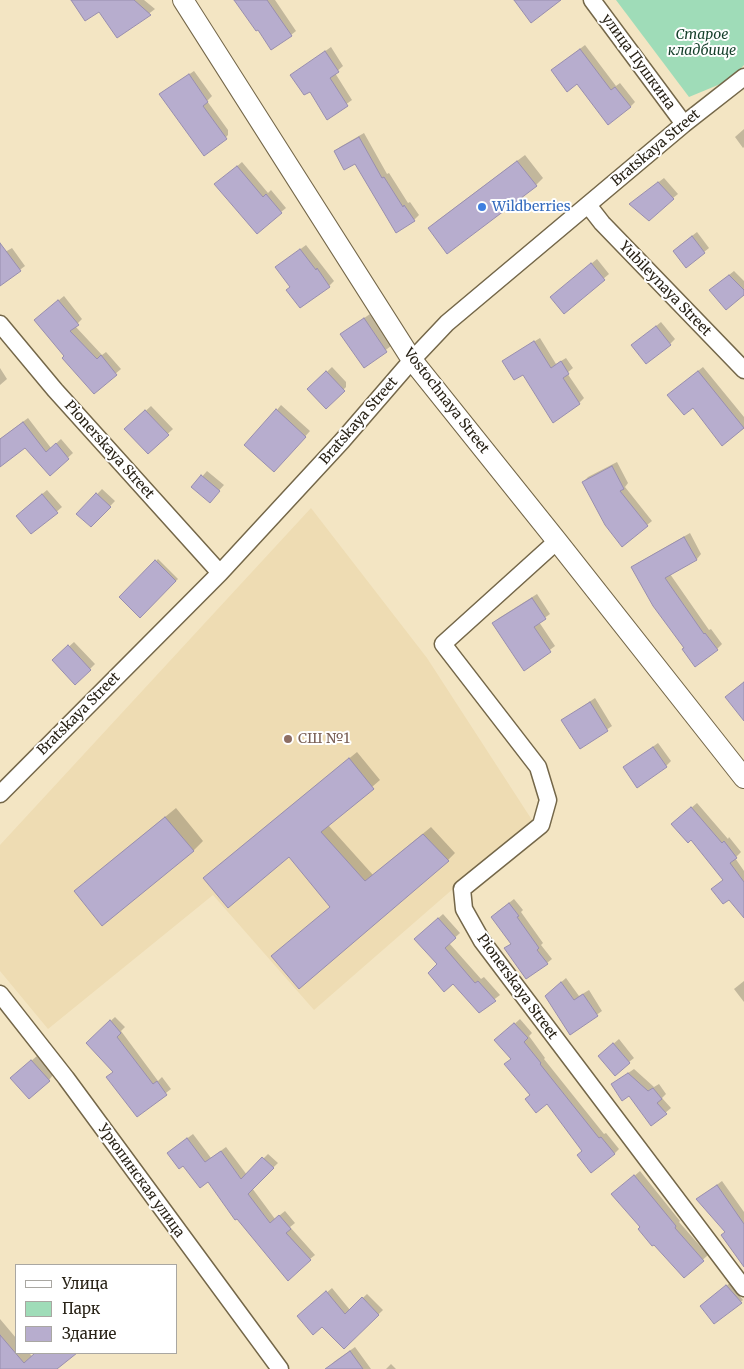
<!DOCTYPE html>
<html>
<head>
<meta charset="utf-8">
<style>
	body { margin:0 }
	#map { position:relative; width:744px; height:1369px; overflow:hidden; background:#f3e5c3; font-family:Merriweather,serif }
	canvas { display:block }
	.legend { position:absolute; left:15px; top:1264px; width:162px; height:90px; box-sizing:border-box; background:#fff; border:1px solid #a9a7a2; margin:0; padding:6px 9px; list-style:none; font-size:15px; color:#292317 }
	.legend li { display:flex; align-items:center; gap:10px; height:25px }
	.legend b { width:25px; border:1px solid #a9a7a2 }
</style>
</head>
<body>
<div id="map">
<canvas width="744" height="1369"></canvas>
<ul class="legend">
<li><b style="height:6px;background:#fff"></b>Улица</li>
<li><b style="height:14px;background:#9fdcb8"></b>Парк</li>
<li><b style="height:14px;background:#b7adce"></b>Здание</li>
</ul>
</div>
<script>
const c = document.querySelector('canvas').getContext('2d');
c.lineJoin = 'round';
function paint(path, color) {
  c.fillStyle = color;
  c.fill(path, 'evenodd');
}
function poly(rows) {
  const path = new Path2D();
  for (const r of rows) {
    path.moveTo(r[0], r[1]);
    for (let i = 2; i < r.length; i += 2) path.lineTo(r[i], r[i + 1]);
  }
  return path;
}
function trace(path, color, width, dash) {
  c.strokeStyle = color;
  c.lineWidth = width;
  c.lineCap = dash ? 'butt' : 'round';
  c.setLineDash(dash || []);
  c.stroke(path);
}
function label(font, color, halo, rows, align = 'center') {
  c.font = font + ' Merriweather,serif';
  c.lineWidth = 4;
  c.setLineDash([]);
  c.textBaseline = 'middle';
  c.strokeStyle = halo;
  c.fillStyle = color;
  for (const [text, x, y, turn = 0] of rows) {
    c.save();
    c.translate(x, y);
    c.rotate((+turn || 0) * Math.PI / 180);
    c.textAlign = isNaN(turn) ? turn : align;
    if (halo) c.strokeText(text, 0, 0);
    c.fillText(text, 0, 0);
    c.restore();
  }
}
paint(poly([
	[311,508,427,658,532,820,314,1010,213,895,48,1029,0,971,0,845]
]), '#eedcb3');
paint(poly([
	[616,0,744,0,744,65,730,80,689,97]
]), '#9fdcb8');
paint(poly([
	[79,0,144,0,155,9,118,37,99,10],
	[235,0,275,0,296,31,291,35,258,28],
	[585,45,616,86,620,83,635,102,630,107,552,70],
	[331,47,343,66,335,73,352,100,327,118,310,90,292,75],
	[194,71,212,96,207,101,228,130,228,135,223,140,166,90],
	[744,129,744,147,743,148,735,137],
	[364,133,387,174,389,173,408,203,410,202,419,215,414,220,355,163,335,151,340,147],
	[525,155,543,178,536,185,430,228,437,221],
	[242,162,268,193,271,190,286,208,281,212,221,180],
	[664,178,678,194,673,198,635,200],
	[697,232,709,248,704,252,679,246],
	[306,245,334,281,329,286,282,263],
	[12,248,25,266,0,285,0,255],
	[597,259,609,274,564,312,557,292],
	[734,271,744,281,744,294,715,286],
	[64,296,82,319,75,326,102,355,106,352,121,369,94,392,35,320],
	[370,314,391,346,364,366,347,330],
	[661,322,675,339,670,344,633,345],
	[540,338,556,364,566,358,573,368,567,373,584,398,579,403,504,362,509,357],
	[332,367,346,382,346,387,326,407,309,389],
	[703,367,744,417,744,428,722,445,693,407,674,390],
	[0,368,7,379,0,385],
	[281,405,310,431,279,466,277,410],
	[151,406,173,429,148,452,126,429],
	[28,418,51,448,61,439,73,453,50,474,25,446,0,462,0,439],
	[617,462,628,483,625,487,652,521,647,525,583,482,588,477],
	[207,471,224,485,214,496,193,487],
	[102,489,115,501,91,526,78,514],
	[47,490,62,507,32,533,22,511],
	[690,533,701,554,697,559,670,574,709,630,711,629,722,644,717,649,685,648,633,568,638,563],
	[158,559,178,579,140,616,120,597],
	[537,594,550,614,539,622,555,646,525,669,494,623,499,618],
	[74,642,95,664,76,683,54,660],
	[595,698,612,726,580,748,563,720],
	[658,743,671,761,666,766,624,768],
	[357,752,380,780,328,825,373,875,431,827,455,853,448,860,331,907,289,856,212,871],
	[697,803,728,839,729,837,741,852,735,858,744,871,744,916,724,879,677,820],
	[176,808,203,841,193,851,86,882],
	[514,899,523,910,521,912,543,943,541,945,552,959,547,963,506,949,512,943,497,912],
	[443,914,460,933,449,943,481,979,484,977,500,995,479,1011,439,964,421,934],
	[566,978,579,996,589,990,602,1011,571,1033,551,991],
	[744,981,744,1002,734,989],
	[115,1017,125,1027,121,1031,158,1081,162,1077,171,1089,138,1115,114,1071,92,1038],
	[520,1019,532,1033,529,1036,545,1058,544,1059,604,1134,606,1133,619,1149,614,1154,583,1151,547,1103,531,1095,501,1036],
	[619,1039,634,1058,629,1062,605,1051],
	[37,1056,53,1075,49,1080,17,1073],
	[634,1069,654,1087,659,1084,666,1094,662,1098,671,1108,652,1124,629,1094,612,1084],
	[193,1134,211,1158,226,1147,247,1175,268,1154,278,1163,252,1188,275,1219,285,1211,295,1223,290,1227,315,1255,310,1259,208,1180,173,1149],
	[640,1171,680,1221,679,1222,708,1255,684,1277,641,1227,618,1190],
	[722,1181,744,1212,744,1265,703,1195],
	[730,1283,743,1300,738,1304,706,1301],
	[332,1288,350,1310,367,1294,383,1310,344,1348,322,1325,304,1312],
	[0,1319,16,1338,16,1353,29,1353,32,1356,36,1353,75,1353,55,1369,2,1369,0,1367],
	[355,1347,371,1369,333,1369,330,1366,335,1361],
	[391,1364,396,1369,386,1369]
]), '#0003');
const building = poly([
	[71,0,134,0,151,15,117,38,99,12,85,21,71,0],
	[234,0,267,0,292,36,271,50,258,30,256,31,234,0],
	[514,0,561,0,531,23,514,0],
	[580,49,611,90,615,87,631,107,608,125,577,84,567,92,551,70,580,49],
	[325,51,339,72,330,78,348,106,327,120,310,92,304,95,290,75,325,51],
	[189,74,208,102,203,106,227,139,204,156,159,94,189,74],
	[359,137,382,178,384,177,403,207,404,205,415,221,396,233,355,164,344,170,334,151,359,137],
	[517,161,537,186,447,254,428,228,517,161],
	[237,166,263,197,266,194,282,213,257,234,214,184,237,166],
	[658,182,674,199,649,221,629,204,658,182],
	[692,236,705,253,686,268,673,251,692,236],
	[0,243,21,271,0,286,0,243],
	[300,249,316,270,317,268,330,287,300,308,286,290,290,287,275,267,300,249],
	[591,263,605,280,564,314,550,297,591,263],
	[729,275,744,290,744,295,726,310,709,290,729,275],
	[58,300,79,325,70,331,97,359,101,355,117,375,94,394,62,358,64,356,34,320,58,300],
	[364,318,387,352,364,368,340,334,364,318],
	[656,326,671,345,646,364,631,345,656,326],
	[534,341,551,368,561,361,569,374,563,378,580,404,553,423,523,375,514,380,502,361,534,341],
	[326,371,345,391,326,409,307,389,326,371],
	[698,371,744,428,722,446,693,408,684,415,667,395,698,371],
	[276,409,306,437,274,472,244,445,276,409],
	[145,410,169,435,148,454,124,429,145,410],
	[23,422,46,452,56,443,69,459,50,476,25,448,0,467,0,439,23,422],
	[612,466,624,489,620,491,648,526,622,547,605,525,582,482,612,466],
	[201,475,220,491,210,503,191,487,201,475],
	[96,493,111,507,91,527,76,514,96,493],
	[42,494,58,513,31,534,16,516,42,494],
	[684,537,697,560,665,578,704,634,705,633,718,650,695,667,682,649,684,648,653,606,631,567,684,537],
	[155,560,176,581,140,618,119,597,155,560],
	[532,598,546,619,534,627,551,652,524,671,492,623,532,598],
	[68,645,91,670,75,685,52,660,68,645],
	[744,682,744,721,725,697,744,682],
	[590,702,608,731,580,749,561,720,590,702],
	[653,747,667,767,637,788,623,767,653,747],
	[349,758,374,789,321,832,365,881,423,834,449,861,299,989,271,956,330,907,289,857,228,908,203,878,349,758],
	[691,807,722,843,724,841,737,858,730,863,744,882,744,918,729,900,723,904,711,889,723,880,691,840,688,843,671,824,691,807],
	[165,817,194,851,102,926,74,891,165,817],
	[509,903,519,916,517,917,539,948,537,950,548,964,526,979,504,948,511,944,491,917,509,903],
	[438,918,456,938,445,948,475,983,478,981,496,1001,479,1013,453,984,444,992,428,973,437,964,414,939,438,918],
	[561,982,574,1000,583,994,598,1016,570,1035,545,996,561,982],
	[110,1020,121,1033,117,1037,153,1084,157,1081,167,1095,137,1117,106,1077,113,1072,86,1043,110,1020],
	[514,1023,528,1038,524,1042,541,1063,540,1064,599,1138,601,1137,615,1154,591,1173,577,1155,582,1151,547,1104,536,1113,525,1099,530,1095,504,1064,511,1059,494,1040,514,1023],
	[613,1043,630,1063,615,1076,598,1056,613,1043],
	[31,1060,50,1081,29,1099,10,1078,31,1060],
	[628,1073,648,1091,653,1088,662,1099,657,1103,667,1114,651,1126,629,1096,622,1101,611,1084,628,1073],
	[187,1138,205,1162,221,1151,241,1179,262,1157,274,1168,248,1194,270,1223,279,1215,291,1229,286,1233,311,1260,288,1281,237,1219,235,1220,208,1182,200,1188,183,1166,179,1169,167,1153,187,1138],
	[634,1175,676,1226,675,1228,704,1261,684,1278,654,1245,652,1246,638,1229,640,1227,611,1194,634,1175],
	[717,1185,744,1224,744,1267,721,1235,725,1232,696,1199,717,1185],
	[726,1285,742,1303,714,1324,700,1306,726,1285],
	[326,1291,345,1314,362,1297,379,1315,344,1349,322,1327,313,1335,297,1316,326,1291],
	[0,1335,24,1363,35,1353,77,1353,57,1369,0,1369,0,1335],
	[350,1351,363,1369,325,1369,350,1351]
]);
paint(building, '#b7adce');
trace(building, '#988eae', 1);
const minor = poly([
	[592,0,684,124],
	[588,205,602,223,744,370],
	[0,324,55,390,220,573],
	[557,541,443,644,538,767,548,800,541,825,462,889,464,909,482,941,744,1288],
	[0,794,220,573,342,441,412,360,447,323,684,124,744,77],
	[0,994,66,1078,280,1369]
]);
const tertiary = poly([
	[183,0,412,360,557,541,744,778]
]);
trace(minor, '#746749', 19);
trace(tertiary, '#746749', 22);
trace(minor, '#fff', 16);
trace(tertiary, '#fff', 20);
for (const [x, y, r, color] of [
	[482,207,5,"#3f7fe0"],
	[288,739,5,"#8d6e63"]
]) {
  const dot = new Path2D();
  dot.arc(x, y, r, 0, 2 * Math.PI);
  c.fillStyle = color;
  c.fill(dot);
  trace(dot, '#fff', 2);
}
label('italic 14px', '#133e29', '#fff', [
	["Старое",702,35],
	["кладбище",702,51]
]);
label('14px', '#292317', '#fff', [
	["улица Пушкина",638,62,54],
	["Bratskaya Street",656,148,-40],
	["Yubileynaya Street",665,289,46],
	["Vostochnaya Street",446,401,52],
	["Bratskaya Street",359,421,-49],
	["Pionerskaya Street",109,450,48],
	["Bratskaya Street",79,714,-45],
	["Pionerskaya Street",517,987,54],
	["Урюпинская улица",141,1181,54]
]);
label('14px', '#366cbe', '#fff', [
	["Wildberries",492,207]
], 'left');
label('14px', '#785e54', '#fff', [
	["СШ №1",298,739]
], 'left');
</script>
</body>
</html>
